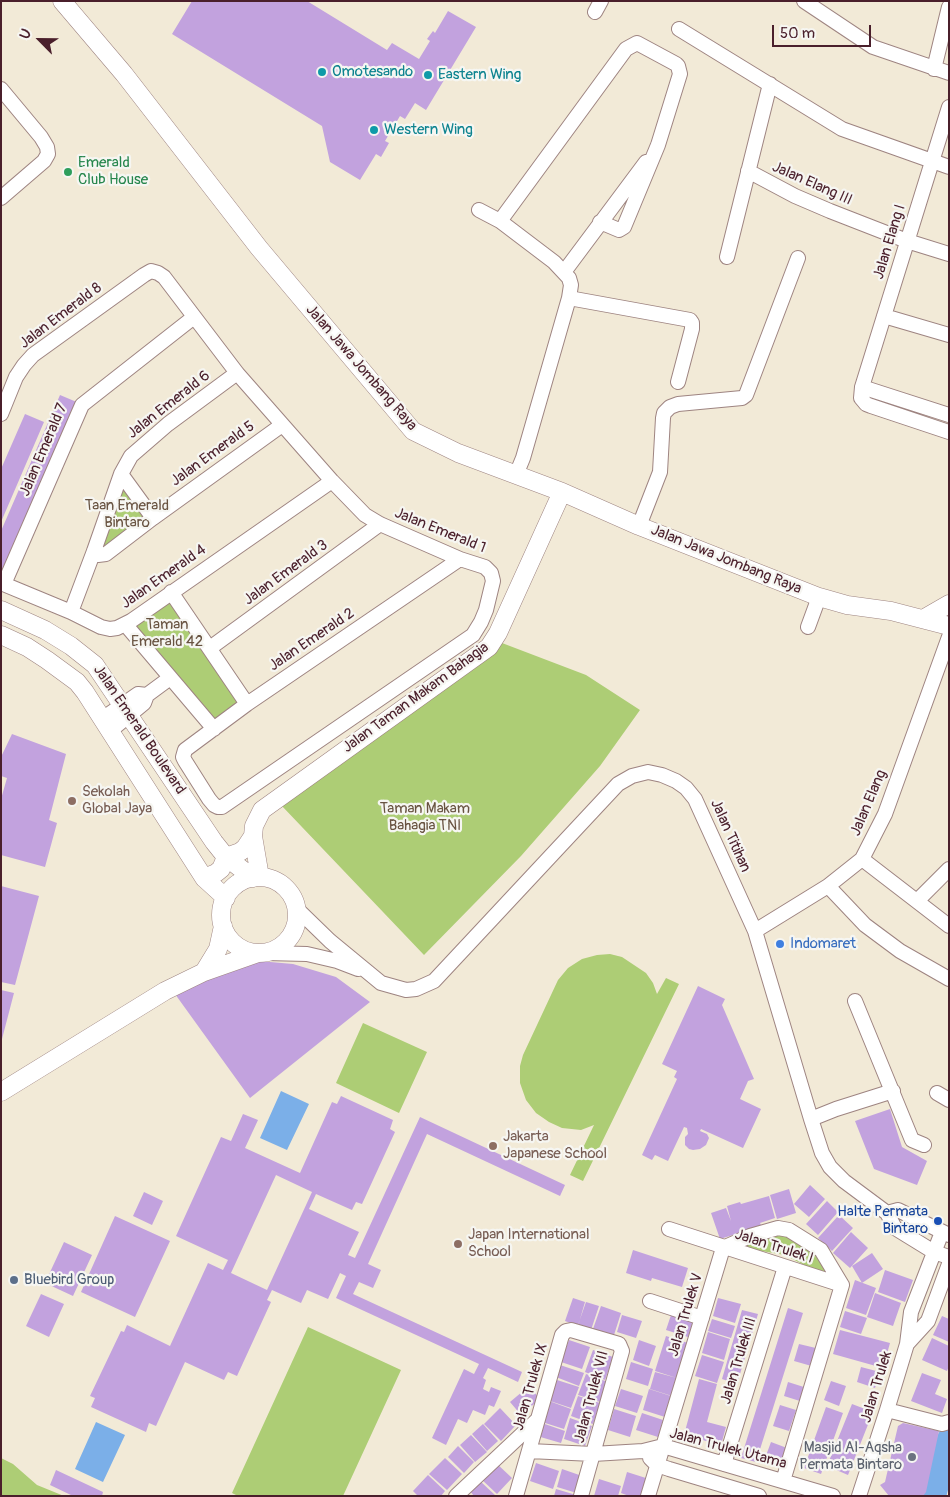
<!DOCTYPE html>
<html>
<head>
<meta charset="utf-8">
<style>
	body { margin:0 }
	#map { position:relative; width:950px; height:1497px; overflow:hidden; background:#f2ead7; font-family:Pangolin,sans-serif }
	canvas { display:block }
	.frame { position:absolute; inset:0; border:2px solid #4a1f2b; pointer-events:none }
	.north { position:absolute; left:15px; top:15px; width:50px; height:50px; -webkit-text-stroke:4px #f6f6f2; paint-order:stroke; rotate:293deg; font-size:14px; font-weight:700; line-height:20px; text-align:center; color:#4a1f2b }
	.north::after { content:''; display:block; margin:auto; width:18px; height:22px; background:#4a1f2b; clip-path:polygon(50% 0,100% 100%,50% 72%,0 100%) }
	.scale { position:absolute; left:772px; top:25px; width:99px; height:22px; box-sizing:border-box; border:2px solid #4a1f2b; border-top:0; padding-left:6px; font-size:15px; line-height:18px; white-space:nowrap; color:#4a1f2b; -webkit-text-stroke:4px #f6f6f2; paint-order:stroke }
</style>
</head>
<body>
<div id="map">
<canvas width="950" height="1497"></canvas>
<div class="frame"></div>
<div class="north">U</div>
<div class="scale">50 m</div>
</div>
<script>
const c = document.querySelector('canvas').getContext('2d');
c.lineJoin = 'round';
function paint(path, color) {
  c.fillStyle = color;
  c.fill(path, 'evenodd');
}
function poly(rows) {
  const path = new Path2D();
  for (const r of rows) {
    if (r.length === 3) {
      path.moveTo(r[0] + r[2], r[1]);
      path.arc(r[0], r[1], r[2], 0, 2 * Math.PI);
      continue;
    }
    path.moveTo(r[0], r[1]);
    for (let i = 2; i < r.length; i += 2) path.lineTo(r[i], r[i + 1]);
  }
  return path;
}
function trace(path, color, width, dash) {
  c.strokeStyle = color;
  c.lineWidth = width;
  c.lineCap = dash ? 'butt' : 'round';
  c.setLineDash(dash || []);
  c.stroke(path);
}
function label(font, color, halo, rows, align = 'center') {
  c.font = font + ' Pangolin,sans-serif';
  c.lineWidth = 4.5;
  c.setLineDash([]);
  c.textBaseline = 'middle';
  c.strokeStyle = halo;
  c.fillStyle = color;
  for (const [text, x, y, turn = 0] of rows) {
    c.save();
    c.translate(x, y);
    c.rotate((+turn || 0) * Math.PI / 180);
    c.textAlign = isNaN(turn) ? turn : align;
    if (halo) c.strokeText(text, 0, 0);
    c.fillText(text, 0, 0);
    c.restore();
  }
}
paint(poly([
	[121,474,153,518,106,554,94,551],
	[171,592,247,704,214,729,125,624],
	[502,643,586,675,640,710,600,766,521,856,424,955,281,805],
	[610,954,622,957,646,973,653,983,657,994,666,978,679,984,583,1181,570,1175,594,1125,581,1130,562,1128,549,1122,536,1113,526,1100,520,1083,520,1066,523,1055,558,980,568,968,582,959,597,955],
	[363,1023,427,1052,399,1113,336,1083],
	[780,1228,822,1253,842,1285,785,1255,726,1245],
	[308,1327,401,1370,343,1496,238,1496,232,1493],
	[1,1458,13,1464,37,1485,64,1496,1,1496]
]), '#adcd75');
paint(poly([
	[281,1091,309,1104,287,1150,260,1138],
	[96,1422,125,1435,103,1482,75,1469]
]), '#7bafe8');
trace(poly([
	[934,1496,949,1439]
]), '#7bafe8', 24);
paint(poly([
	[192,1,307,1,387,50,392,43,419,59,430,41,427,39,433,31,435,33,448,11,476,27,426,110,415,103,405,119,400,116,385,141,389,143,381,157,376,154,360,180,330,162,322,126,172,34],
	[60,395,79,403,1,575,1,531],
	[25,414,44,422,1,522,1,469],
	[12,734,66,754,49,820,57,823,45,867,1,855,1,799,7,778,1,776,1,757],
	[1,886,39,896,15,985,1,982],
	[259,961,293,964,336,977,370,1002,250,1098,175,994,208,976],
	[698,986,725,999,722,1005,754,1079,748,1081,740,1099,761,1109,743,1148,701,1129,700,1131,707,1134,709,1138,706,1145,700,1149,693,1150,689,1149,685,1145,685,1137,688,1134,687,1128,684,1127,668,1161,655,1155,652,1160,642,1155,677,1079,674,1077,677,1071,662,1064],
	[1,990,14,993,2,1039,1,1039],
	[341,1096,393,1120,390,1129,395,1132,362,1204,356,1202,352,1210,316,1194,309,1209,359,1232,348,1255,355,1258,420,1117,565,1185,560,1196,427,1134,368,1264,381,1270,373,1288,359,1282,353,1294,522,1372,518,1382,488,1368,483,1378,486,1380,483,1389,489,1392,491,1387,501,1391,494,1407,489,1405,485,1415,473,1410,467,1423,458,1419,446,1445,432,1438,464,1369,474,1374,479,1364,336,1298,346,1276,340,1273,328,1299,307,1290,301,1303,272,1290,267,1300,271,1302,237,1376,228,1372,224,1380,185,1362,156,1426,149,1423,146,1432,91,1407,95,1398,90,1396,121,1331,124,1332,127,1325,170,1346,208,1263,223,1270,228,1260,176,1236,221,1137,231,1141,243,1114,258,1120,245,1148,300,1173,332,1102,337,1104],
	[276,1175,312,1192,267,1290,231,1273],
	[890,1109,902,1147,927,1161,917,1185,874,1169,855,1121],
	[810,1185,825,1199,809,1217,794,1204],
	[789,1189,796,1213,777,1219,770,1195],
	[144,1192,163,1201,152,1225,133,1216],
	[769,1196,775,1218,760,1223,761,1225,749,1230,720,1239,711,1213,726,1208,731,1221,727,1206,740,1202,741,1204],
	[827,1201,838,1212,818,1235,806,1224],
	[839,1215,853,1228,832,1251,818,1238],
	[115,1216,170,1241,135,1317,81,1292],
	[851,1232,868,1248,850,1268,833,1253],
	[64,1242,92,1255,73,1296,45,1283],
	[633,1250,688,1268,682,1287,652,1278,651,1281,626,1273],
	[872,1253,883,1269,862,1283,852,1266],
	[885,1270,913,1280,905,1302,878,1292],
	[855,1280,876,1288,866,1315,846,1308],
	[875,1293,901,1303,893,1326,867,1317],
	[41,1294,64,1304,49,1337,26,1326],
	[573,1298,585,1302,578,1326,565,1321],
	[718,1298,741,1304,735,1323,713,1316],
	[586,1302,599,1306,591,1330,578,1325],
	[601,1306,621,1313,614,1335,593,1329],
	[788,1308,803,1313,756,1462,741,1458],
	[673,1309,695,1316,688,1337,666,1330],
	[742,1310,758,1314,737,1384,722,1379],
	[845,1311,867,1318,861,1334,840,1327],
	[622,1315,642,1321,636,1338,617,1332],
	[942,1316,949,1319,949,1342,933,1335],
	[712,1319,735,1326,731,1338,708,1331],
	[840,1330,890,1343,883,1368,833,1354],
	[708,1332,730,1339,724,1360,702,1353],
	[666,1336,688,1343,677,1378,655,1371],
	[932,1338,949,1346,949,1366,947,1371,922,1360],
	[569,1340,590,1347,582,1369,561,1362],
	[639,1340,656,1346,649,1366,633,1360],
	[799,1344,820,1349,815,1367,794,1361],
	[593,1350,613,1357,605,1380,585,1372],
	[702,1355,724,1362,717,1383,695,1376],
	[631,1362,653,1369,648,1386,626,1379],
	[560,1365,584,1373,579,1386,556,1377],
	[861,1367,880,1372,875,1388,857,1382],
	[655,1372,677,1378,672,1396,650,1389],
	[922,1373,941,1380,935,1394,947,1399,942,1413,911,1401],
	[586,1374,608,1382,600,1402,578,1395],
	[699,1379,717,1384,707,1422,726,1427,721,1445,684,1435],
	[557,1380,579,1387,571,1408,550,1401],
	[831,1381,846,1386,839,1406,824,1400],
	[788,1382,807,1388,803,1402,784,1396],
	[529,1386,540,1399,521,1415,510,1402],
	[621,1389,643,1396,637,1413,615,1406],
	[649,1389,671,1396,665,1417,643,1410],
	[578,1396,600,1403,593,1424,571,1416],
	[549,1401,571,1409,564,1429,542,1422],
	[852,1404,873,1412,848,1475,827,1466],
	[780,1405,796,1410,789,1431,773,1426],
	[826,1407,843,1413,821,1474,804,1468],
	[500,1408,516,1425,501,1441,484,1424],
	[614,1409,636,1416,630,1437,608,1430],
	[642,1413,663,1420,658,1437,636,1430],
	[570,1418,592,1426,585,1446,564,1439],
	[542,1423,565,1431,561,1443,537,1436],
	[903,1423,939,1431,926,1492,923,1496,889,1496,880,1485,885,1482,898,1426],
	[483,1424,498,1441,487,1451,472,1434],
	[471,1435,487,1452,475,1462,460,1445],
	[771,1442,787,1448,781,1467,764,1461],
	[458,1446,474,1462,464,1473,448,1457],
	[445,1458,462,1474,447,1490,429,1474],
	[495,1462,512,1478,497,1494,480,1478],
	[536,1463,559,1471,553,1489,530,1481],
	[562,1469,585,1477,580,1494,557,1487],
	[56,1470,103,1492,102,1496,73,1496,50,1485],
	[627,1472,649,1479,644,1496,629,1496,621,1493],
	[428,1475,445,1491,441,1496,418,1496,413,1491],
	[599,1479,621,1486,618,1496,594,1496],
	[479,1480,496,1496,474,1496,469,1490],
	[556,1489,576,1495,576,1496,554,1496]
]), '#c2a2de');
const minor = poly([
	[804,1,873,47,949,73],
	[595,12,601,1],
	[679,29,842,129,949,167],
	[934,69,949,7],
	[1,89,41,137,47,147,48,154,44,161,1,198],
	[949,107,862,387,861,398,866,404,871,406,949,432],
	[748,171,795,196,830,211,907,241,949,254],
	[479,210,500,221,554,262,569,278,571,285,569,298,523,458,516,475],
	[500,221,626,49,637,43,676,64,678,66,680,74,658,145,624,227,619,230,600,222],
	[727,257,770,84],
	[564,272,646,162],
	[569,298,690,320,692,323,692,329,678,382],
	[884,316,949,335],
	[862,387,949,415],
	[1,414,16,377,24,365,33,355,144,275,151,271,158,273,164,277,237,373,332,481,365,515,380,524,460,559,485,567,491,573,493,581,486,610,481,622,473,635,222,807,218,807,214,805,209,799,185,761,183,757,185,750,247,704,460,559],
	[121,474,153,518],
	[639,526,660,472,663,418,664,413,670,407,678,404,742,398,746,395,798,258],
	[94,551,98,555,106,554,153,518,282,425],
	[1,583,71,612,101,627,110,629,117,628,131,621,332,481],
	[4,584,82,405,194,317],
	[171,592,247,704],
	[71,612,94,551,121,474,131,456,168,424,237,373],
	[125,624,214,729],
	[808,627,819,597],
	[210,648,380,524],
	[102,719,138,694,147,695],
	[110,731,144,703,147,695,170,678],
	[862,859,949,926],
	[828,886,865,925,900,951,949,979],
	[917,901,949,869],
	[296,908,330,941,381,983,406,990,416,989,434,981,618,784,632,776,648,772,662,775,676,781,686,788,695,799,755,931,811,1119,822,1153,830,1167,844,1181,887,1213,895,1228,934,1252,949,1257],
	[755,931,828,886,862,859,885,814,949,637],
	[266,953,307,954,337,961,358,969],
	[855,1001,912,1140,924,1145],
	[937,1093,949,1100],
	[811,1119,836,1109,893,1091],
	[887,1213,898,1210,949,1235],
	[669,1229,842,1285],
	[723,1248,750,1236,778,1228,789,1230,821,1250,842,1285,783,1481],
	[650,1301,702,1318],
	[907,1344,928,1321,949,1264],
	[887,1410,942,1424,949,1422],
	[529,1451,593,1454,643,1451,663,1446,833,1496],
	[650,1458,657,1465,669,1469,759,1496],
	[724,1464,785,1267],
	[456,1496,537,1420],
	[516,1496,562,1335,566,1331,571,1330,619,1344,622,1351,581,1496],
	[648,1496,723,1248],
	[859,1496,887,1410,907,1344,911,1312,942,1232]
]);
const major = poly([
	[62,1,124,74,259,248,413,431,458,453,562,492,639,526,819,597,847,605,891,611,949,626],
	[1,610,45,630,71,646,95,665,214,842,226,857,253,878],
	[923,619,949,604],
	[1,635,27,647,47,660,77,682,85,692,204,878,226,898],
	[260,877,253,836,254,826,262,810,489,647,498,633,562,492],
	[259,915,38],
	[204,878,216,873,221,869,226,857,240,852,245,848,253,836],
	[204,972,218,949,223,926],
	[1,1092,165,991,204,972,258,953]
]);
trace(minor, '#9e8481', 16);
trace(major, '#9e8481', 19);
trace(minor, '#fff', 14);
trace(major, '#fff', 18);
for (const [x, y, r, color] of [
	[322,72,5,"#0f9aa8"],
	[428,75,5,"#0f9aa8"],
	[374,130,5,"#0f9aa8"],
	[68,172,5,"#2e9e5b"],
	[72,801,5,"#8d6e63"],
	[780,944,5,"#3f7fe0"],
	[493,1146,5,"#8d6e63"],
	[938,1221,5,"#1a4fb4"],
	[458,1244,5,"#8d6e63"],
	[14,1280,5,"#5c6f8a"],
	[912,1457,5,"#6b7280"]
]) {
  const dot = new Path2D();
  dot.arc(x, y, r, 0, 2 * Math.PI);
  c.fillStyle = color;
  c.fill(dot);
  trace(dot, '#f6f6f2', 2);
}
label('15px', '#0d838f', '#f6f6f2', [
	["Omotesando",332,72],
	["Eastern Wing",438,75],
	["Western Wing",384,130]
], 'left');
label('15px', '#27864d', '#f6f6f2', [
	["Emerald",78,163],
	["Club House",78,180]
], 'left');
label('15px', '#4a1f2b', '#f6f6f2', [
	["Jalan Elang III",812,184,24],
	["Jalan Elang I",890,242,-73],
	["Jalan Emerald 8",61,316,-37],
	["Jalan Jawa Jombang Raya",361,368,49],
	["Jalan Emerald 6",169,405,-38],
	["Jalan Emerald 7",44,450,-67],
	["Jalan Emerald 5",213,454,-36],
	["Jalan Emerald 1",440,531,22],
	["Jalan Jawa Jombang Raya",726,560,22],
	["Jalan Emerald 3",286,573,-36],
	["Jalan Emerald 4",164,577,-35],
	["Jalan Emerald 2",312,640,-34],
	["Jalan Taman Makam Bahagia",416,698,-36],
	["Jalan Emerald Boulevard",139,730,56],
	["Jalan Elang",869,803,-67],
	["Jalan Titihan",730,836,66],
	["Jalan Trulek I",774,1247,18],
	["Jalan Trulek V",686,1315,-73],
	["Jalan Trulek III",739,1361,-73],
	["Jalan Trulek IX",531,1387,-74],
	["Jalan Trulek",877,1387,-73],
	["Jalan Trulek VII",592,1397,-75],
	["Jalan Trulek Utama",728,1449,15]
]);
label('15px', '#685341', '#f6f6f2', [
	["Taan Emerald",127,506],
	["Bintaro",127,523],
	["Taman",167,625],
	["Emerald 42",167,642],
	["Taman Makam",425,809],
	["Bahagia TNI",425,826]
]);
label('15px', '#785e54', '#f6f6f2', [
	["Sekolah",82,792],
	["Global Jaya",82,809],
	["Jakarta",503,1137],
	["Japanese School",503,1154],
	["Japan International",468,1235],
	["School",468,1252]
], 'left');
label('15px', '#366cbe', '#f6f6f2', [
	["Indomaret",790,944]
], 'left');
label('15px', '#164399', '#f6f6f2', [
	["Halte Permata",928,1212],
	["Bintaro",928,1229]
], 'right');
label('15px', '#4e5e75', '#f6f6f2', [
	["Bluebird Group",24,1280]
], 'left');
label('15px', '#5b616d', '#f6f6f2', [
	["Masjid Al-Aqsha",902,1448],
	["Permata Bintaro",902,1465]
], 'right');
</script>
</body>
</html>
